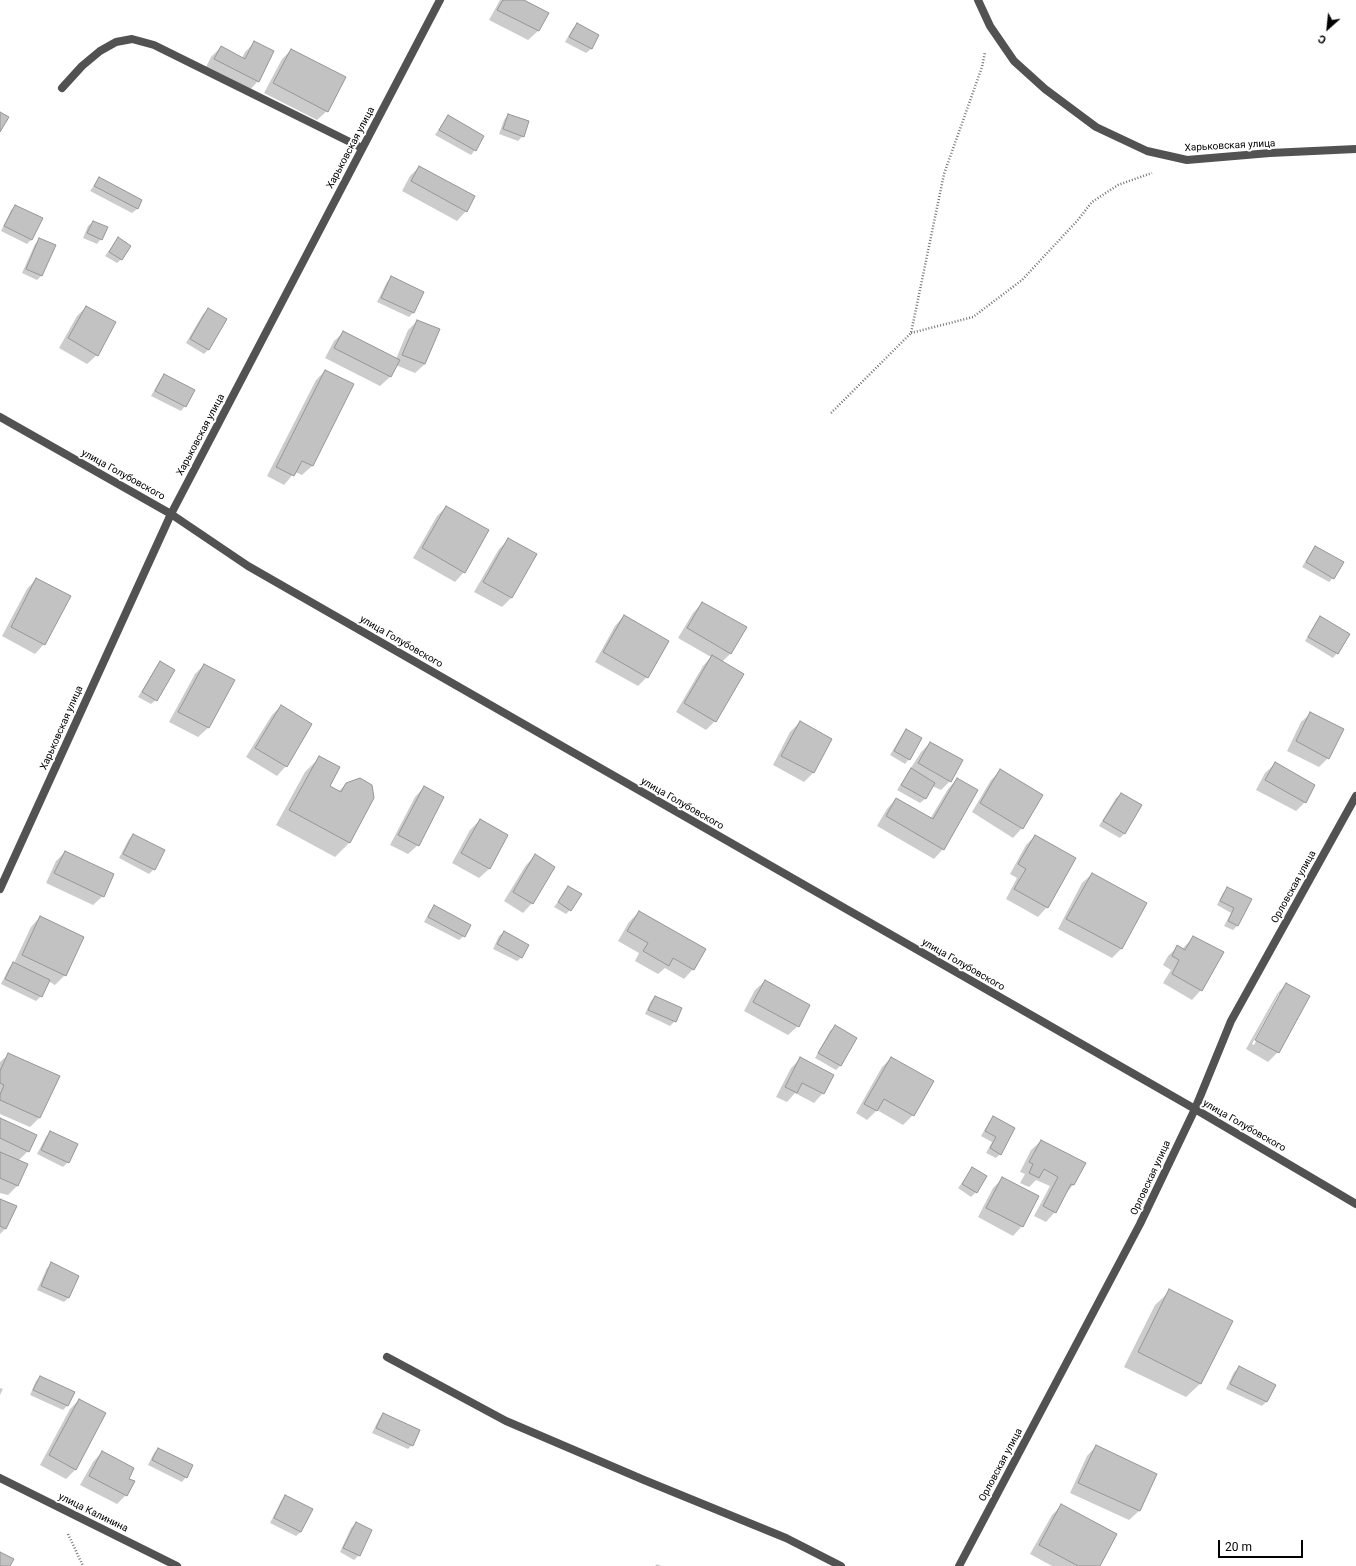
<!DOCTYPE html>
<html>
<head>
<meta charset="utf-8">
<style>
	body { margin:0 }
	#map { position:relative; width:1356px; height:1566px; overflow:hidden; background:#fff; font-family:Roboto,sans-serif }
	canvas { display:block }
	.north { position:absolute; left:1308px; top:8px; width:40px; height:40px; -webkit-text-stroke:3px #fff; paint-order:stroke; rotate:207deg; font-size:11px; font-weight:700; line-height:16px; text-align:center; color:#000 }
	.north::after { content:''; display:block; margin:auto; width:14px; height:18px; background:#000; clip-path:polygon(50% 0,100% 100%,50% 72%,0 100%) }
	.scale { position:absolute; left:1218px; top:1540px; width:85px; height:18px; box-sizing:border-box; border:2px solid #000; border-top:0; padding-left:5px; font-size:12px; line-height:14px; white-space:nowrap; color:#000; -webkit-text-stroke:3px #fff; paint-order:stroke }
</style>
</head>
<body>
<div id="map">
<canvas width="1356" height="1566"></canvas>
<div class="north">С</div>
<div class="scale">20 m</div>
</div>
<script>
const c = document.querySelector('canvas').getContext('2d');
c.lineJoin = 'round';
function paint(path, color) {
  c.fillStyle = color;
  c.fill(path, 'evenodd');
}
function poly(rows) {
  const path = new Path2D();
  for (const r of rows) {
    path.moveTo(r[0], r[1]);
    for (let i = 2; i < r.length; i += 2) path.lineTo(r[i], r[i + 1]);
  }
  return path;
}
function trace(path, color, width, dash) {
  c.strokeStyle = color;
  c.lineWidth = width;
  c.lineCap = dash ? 'butt' : 'round';
  c.setLineDash(dash || []);
  c.stroke(path);
}
function label(font, color, halo, rows, align = 'center') {
  c.font = font + ' Roboto,sans-serif';
  c.lineWidth = 4;
  c.setLineDash([]);
  c.textBaseline = 'middle';
  c.strokeStyle = halo;
  c.fillStyle = color;
  for (const [text, x, y, turn = 0] of rows) {
    c.save();
    c.translate(x, y);
    c.rotate((+turn || 0) * Math.PI / 180);
    c.textAlign = isNaN(turn) ? turn : align;
    if (halo) c.strokeText(text, 0, 0);
    c.fillText(text, 0, 0);
    c.restore();
  }
}
paint(poly([
	[500,0,521,0,547,13,538,31,528,40,489,20],
	[577,24,598,35,591,49,586,53,565,42,573,28],
	[255,42,258,81,249,91,205,69,211,57,221,47,242,58,245,52],
	[291,50,327,111,317,120,264,93,282,59],
	[508,115,523,136,518,141,499,134,504,120],
	[448,116,475,150,471,155,435,135,444,121],
	[419,167,474,197,466,211,457,221,402,191,410,176],
	[99,178,141,201,137,209,132,213,90,191],
	[16,206,31,240,27,244,1,231,11,210],
	[93,222,101,239,97,244,83,238,88,226],
	[118,238,122,259,117,263,105,256],
	[40,239,42,275,37,280,22,273,35,244],
	[392,277,414,312,409,317,377,302,387,282],
	[86,307,97,355,87,364,59,348,77,316],
	[208,309,226,320,208,350,204,354,186,343,203,314],
	[417,321,439,330,425,364,415,373,396,365,390,377,380,386,325,358,334,341,344,332,396,359,408,330],
	[325,371,353,384,312,466,302,475,295,472,284,485,267,476,316,380],
	[164,375,185,406,181,411,151,396,160,380],
	[446,507,464,572,455,582,413,558,437,516],
	[509,539,536,555,511,598,502,607,474,592,499,549],
	[1316,547,1333,578,1329,582,1302,567,1311,552],
	[36,579,44,644,35,654,2,636,27,589],
	[702,603,730,654,722,662,715,721,706,730,676,712,703,666,711,657,678,638,693,613],
	[624,616,647,677,638,686,595,662,615,626],
	[1320,617,1337,653,1333,658,1305,641,1316,622],
	[160,662,156,700,151,704,138,697,156,667],
	[204,665,233,680,208,728,198,737,169,722,195,674],
	[281,706,286,766,277,776,246,757,272,715],
	[1311,713,1328,758,1319,767,1287,751,1301,722],
	[800,722,831,739,813,773,804,782,773,765,790,732],
	[906,730,909,759,905,764,890,755,902,735],
	[930,743,950,781,941,790,932,786,925,799,920,803,897,790,921,752],
	[319,758,328,786,338,792,347,783,373,798,349,843,335,857,276,825,305,772],
	[1275,764,1305,802,1296,811,1256,790,1265,773],
	[1001,770,1022,828,1013,838,972,812,991,780],
	[957,779,943,849,934,859,877,826,887,809,896,799,930,819,948,789],
	[424,787,418,845,408,854,390,845,415,797],
	[1121,794,1141,806,1124,834,1120,838,1099,826,1116,798],
	[480,820,507,836,489,869,479,878,452,863,470,830],
	[133,835,154,869,149,874,119,858,129,839],
	[1035,836,1047,907,1038,917,1006,899,1017,878,1010,874,1026,845],
	[65,852,103,896,93,905,46,883,56,861],
	[535,856,532,903,523,913,504,901,526,865],
	[1092,874,1146,904,1121,949,1112,958,1058,929,1082,883],
	[569,887,570,910,566,914,554,907],
	[1228,888,1250,900,1237,926,1233,930,1224,926,1231,913,1217,905,1223,893],
	[434,907,464,936,459,940,424,922,430,911],
	[639,912,693,969,684,979,665,968,658,974,635,961,639,953,618,941,629,922],
	[40,917,65,975,55,985,48,981,41,996,36,1001,1,984,9,968,14,963,31,927],
	[504,932,522,957,517,961,493,949,499,936],
	[1194,937,1201,990,1192,1000,1163,983,1171,970,1163,965,1168,956,1177,947,1182,949],
	[765,981,798,1026,788,1035,744,1011,755,990],
	[1286,984,1278,1052,1268,1062,1246,1049,1277,994],
	[1279,994,1281,994,1254,1045,1252,1044],
	[655,997,675,1021,670,1026,645,1014,651,1001],
	[835,1026,840,1066,836,1070,815,1058,830,1031],
	[9,1054,58,1077,39,1118,30,1127,0,1114,0,1062],
	[891,1058,913,1115,903,1125,877,1110,867,1120,856,1113,882,1067],
	[800,1059,823,1093,814,1103,795,1093,787,1102,776,1097,791,1068],
	[993,1117,1000,1154,996,1158,986,1153,992,1142,981,1136,989,1122],
	[0,1119,28,1151,18,1161,26,1165,17,1186,8,1195,0,1193],
	[50,1132,76,1145,68,1162,63,1167,37,1154,46,1137],
	[1041,1141,1084,1164,1073,1185,1066,1193,1055,1212,1046,1222,1034,1216,1050,1186,1036,1180,1029,1187,1020,1183,1025,1174,1020,1172,1031,1150],
	[973,1168,976,1192,971,1197,958,1188],
	[1003,1178,1022,1226,1013,1236,978,1217,993,1188],
	[0,1200,6,1228,0,1234],
	[52,1264,78,1276,68,1298,64,1302,37,1290,47,1268],
	[1170,1291,1201,1383,1186,1397,1124,1367,1155,1305],
	[1239,1368,1274,1385,1266,1402,1262,1406,1226,1389,1234,1372],
	[40,1377,73,1392,67,1406,63,1410,30,1395,36,1381],
	[0,1388,3,1389,0,1395],
	[79,1400,76,1469,66,1479,40,1465,70,1409],
	[383,1414,412,1445,408,1449,372,1433,379,1419],
	[1096,1446,1156,1474,1139,1511,1129,1520,1070,1493,1087,1456],
	[158,1449,186,1477,182,1482,148,1465,154,1453],
	[102,1452,128,1479,126,1495,117,1504,80,1485,93,1462],
	[285,1496,301,1532,296,1536,270,1523,281,1501],
	[1062,1505,1099,1566,1052,1566,1030,1554,1052,1515],
	[356,1523,359,1555,354,1560,340,1552,351,1528],
	[657,1564,661,1566,655,1566]
]), '#0003');
const building = poly([
	[503,0,524,0,549,13,539,31,497,10,503,0],
	[577,23,599,35,592,49,569,37,577,23],
	[254,41,274,51,259,82,214,59,221,46,245,59,254,41],
	[291,49,346,77,328,112,273,83,291,49],
	[0,112,9,117,0,132,0,112],
	[508,114,529,121,524,137,503,129,508,114],
	[448,115,484,136,476,151,439,130,448,115],
	[419,166,475,196,467,212,411,181,419,166],
	[99,177,142,200,138,209,94,186,99,177],
	[15,205,43,218,32,240,4,226,15,205],
	[93,221,108,227,102,240,87,233,93,221],
	[118,237,131,246,122,260,109,252,118,237],
	[39,238,56,245,42,276,26,269,39,238],
	[391,276,424,292,414,313,381,298,391,276],
	[86,306,116,322,98,356,68,338,86,306],
	[208,308,227,319,209,350,190,339,208,308],
	[417,320,440,329,425,364,402,355,417,320],
	[343,331,400,360,391,377,334,348,343,331],
	[325,370,354,384,313,466,302,461,294,476,276,467,325,370],
	[164,374,195,390,186,407,155,391,164,374],
	[446,506,489,530,465,573,422,548,446,506],
	[508,538,537,554,512,598,483,582,508,538],
	[1315,546,1344,562,1334,579,1306,562,1315,546],
	[36,578,71,596,45,645,11,627,36,578],
	[702,602,747,627,731,654,687,628,702,602],
	[624,615,669,641,648,678,603,652,624,615],
	[1320,616,1350,634,1338,654,1308,637,1320,616],
	[712,655,744,674,716,722,684,703,712,655],
	[160,661,175,670,157,701,142,692,160,661],
	[204,664,235,680,209,728,178,712,204,664],
	[281,705,312,724,287,767,255,748,281,705],
	[1310,712,1344,729,1329,759,1296,741,1310,712],
	[800,721,832,739,814,773,781,756,800,721],
	[906,729,922,738,910,760,894,751,906,729],
	[930,742,963,760,951,782,918,763,930,742],
	[319,756,340,767,330,786,341,792,346,783,360,778,372,785,374,798,350,843,289,810,319,756],
	[1275,762,1315,785,1306,803,1265,780,1275,762],
	[911,768,935,783,926,799,901,785,911,768],
	[1000,769,1043,795,1023,829,980,803,1000,769],
	[957,778,978,790,944,850,886,816,896,798,933,819,957,778],
	[424,786,444,797,419,846,398,835,424,786],
	[1121,793,1142,805,1125,834,1103,821,1121,793],
	[480,819,508,835,490,869,461,853,480,819],
	[133,834,165,850,155,870,123,854,133,834],
	[1035,835,1076,858,1048,908,1014,889,1026,869,1018,864,1035,835],
	[65,851,114,874,104,897,54,873,65,851],
	[535,854,555,867,533,904,513,892,535,854],
	[1092,873,1147,903,1122,949,1066,919,1092,873],
	[568,886,582,894,571,911,558,902,568,886],
	[1227,887,1252,899,1238,926,1228,921,1234,908,1220,901,1227,887],
	[434,905,471,925,465,937,428,917,434,905],
	[639,911,706,949,694,970,673,958,669,966,643,951,648,943,627,931,639,911],
	[40,916,84,937,66,976,22,955,40,916],
	[504,931,529,945,522,958,497,944,504,931],
	[1193,936,1224,952,1202,991,1172,974,1179,960,1172,956,1177,945,1185,950,1193,936],
	[13,962,50,980,42,997,5,979,13,962],
	[765,980,810,1005,799,1027,753,1002,765,980],
	[1286,983,1310,996,1279,1053,1255,1040,1286,983],
	[655,996,682,1008,676,1022,648,1010,655,996],
	[835,1025,857,1038,841,1066,818,1053,835,1025],
	[8,1053,60,1076,40,1118,0,1100,0,1095,4,1085,0,1083,0,1071,8,1053],
	[800,1057,834,1075,824,1094,802,1083,797,1093,785,1087,800,1057],
	[891,1057,934,1081,914,1116,884,1099,877,1111,864,1104,891,1057],
	[993,1116,1015,1128,1001,1155,990,1148,996,1137,985,1131,993,1116],
	[0,1118,37,1135,29,1152,0,1138,0,1118],
	[50,1131,78,1144,69,1163,41,1150,50,1131],
	[1041,1140,1086,1163,1074,1185,1071,1184,1056,1213,1043,1206,1058,1177,1044,1169,1039,1178,1029,1173,1033,1164,1029,1162,1041,1140],
	[0,1152,28,1164,18,1186,0,1178,0,1152],
	[972,1167,987,1176,977,1193,962,1184,972,1167],
	[1002,1177,1039,1196,1023,1227,986,1208,1002,1177],
	[0,1199,17,1206,6,1229,0,1226,0,1199],
	[51,1262,79,1276,69,1298,41,1286,51,1262],
	[1169,1289,1233,1321,1201,1384,1138,1352,1169,1289],
	[1239,1366,1276,1385,1267,1402,1230,1384,1239,1366],
	[40,1376,75,1392,68,1406,33,1390,40,1376],
	[79,1399,106,1413,76,1470,49,1455,79,1399],
	[383,1413,420,1430,413,1446,376,1428,383,1413],
	[1096,1445,1157,1474,1140,1511,1078,1483,1096,1445],
	[158,1448,193,1465,187,1478,152,1460,158,1448],
	[102,1451,134,1468,129,1479,135,1481,127,1496,89,1476,102,1451],
	[285,1495,313,1509,301,1532,274,1518,285,1495],
	[1061,1504,1117,1534,1100,1566,1078,1566,1039,1545,1061,1504],
	[356,1522,372,1530,360,1556,343,1548,356,1522],
	[0,1552,14,1559,10,1566,0,1566,0,1552]
]);
paint(building, '#c2c2c2');
trace(building, '#969696', 1);
trace(poly([
	[911,333,973,317,1022,280,1077,221,1092,202,1118,185,1152,173],
	[831,413,911,333,944,174,982,67,985,52],
	[68,1534,83,1566]
]), '#747474', 2.5, [1, 2]);
trace(poly([
	[62,88,82,66,100,51,116,42,132,39,154,45,362,148],
	[387,1357,506,1421,644,1480,786,1538,841,1566]
]), '#525252', 8);
trace(poly([
	[978,0,990,26,1014,61,1045,89,1096,127,1147,151,1187,160,1270,153,1356,149],
	[0,417,171,514,248,566,1195,1109,1356,1204],
	[0,889,171,514,440,0],
	[0,1478,177,1566],
	[959,1566,1140,1224,1195,1109,1231,1021,1356,796]
]), '#525252', 8);
label('10px', '#000', '#fff', [
	["Харьковская улица",1230,146,-3],
	["Харьковская улица",351,148,-62],
	["Харьковская улица",201,435,-62],
	["улица Голубовского",123,475,29],
	["улица Голубовского",401,642,30],
	["Харьковская улица",62,728,-66],
	["улица Голубовского",682,804,30],
	["Орловская улица",1294,887,-61],
	["улица Голубовского",963,965,30],
	["улица Голубовского",1244,1126,30],
	["Орловская улица",1151,1178,-65],
	["Орловская улица",1001,1465,-62],
	["улица Калинина",93,1513,26]
]);
</script>
</body>
</html>
